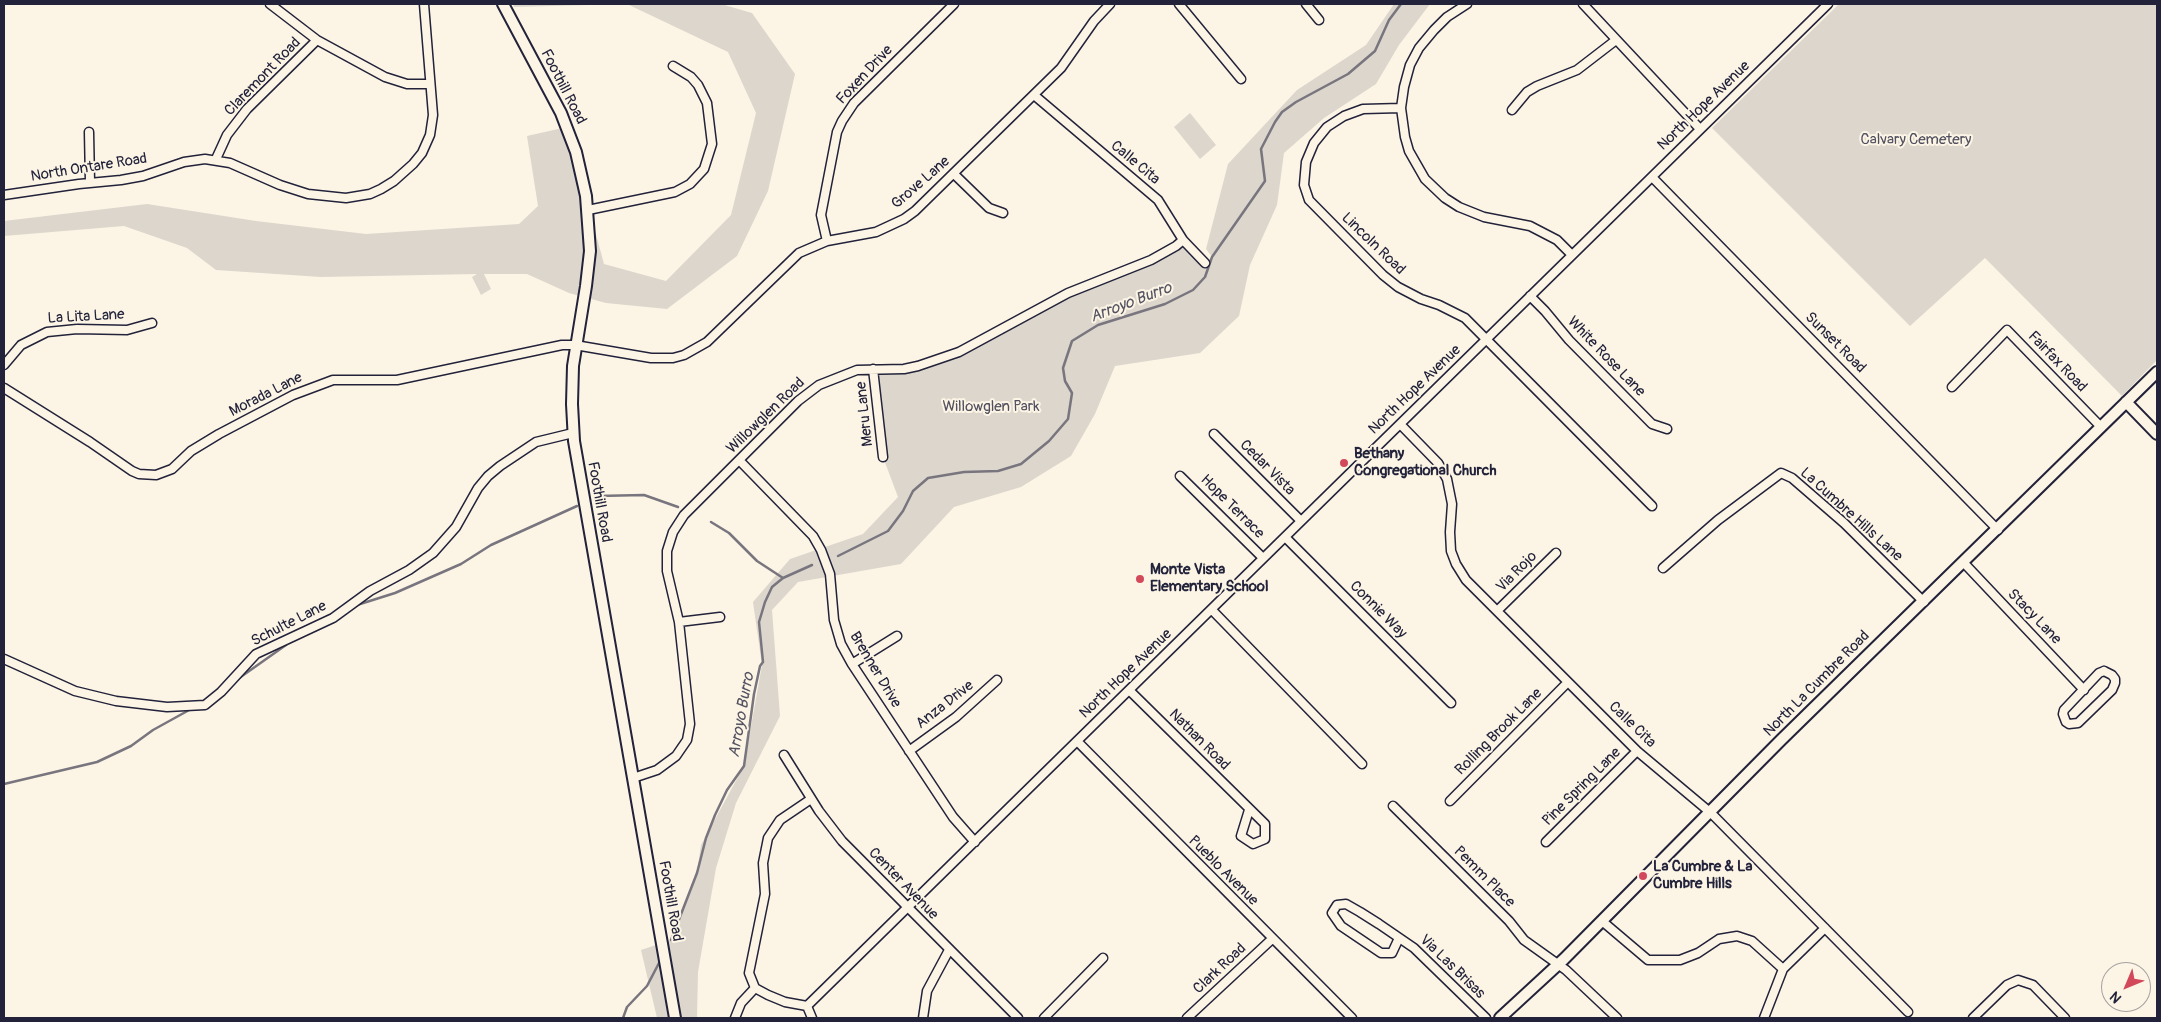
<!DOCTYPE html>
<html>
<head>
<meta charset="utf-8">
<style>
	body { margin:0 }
	#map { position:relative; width:2161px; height:1022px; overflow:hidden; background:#fcf5e5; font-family:Pangolin,sans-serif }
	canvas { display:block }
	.frame { position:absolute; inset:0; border:5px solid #22223b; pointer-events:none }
	.north { position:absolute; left:2101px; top:962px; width:50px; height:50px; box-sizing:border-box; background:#fcf5e5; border:1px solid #a5a1a1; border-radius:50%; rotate:225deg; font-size:14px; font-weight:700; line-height:20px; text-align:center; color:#22223b }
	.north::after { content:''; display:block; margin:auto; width:18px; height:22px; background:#d1495b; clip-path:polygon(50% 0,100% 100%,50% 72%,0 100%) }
</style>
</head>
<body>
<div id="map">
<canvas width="2161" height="1022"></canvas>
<div class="frame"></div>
<div class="north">N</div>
</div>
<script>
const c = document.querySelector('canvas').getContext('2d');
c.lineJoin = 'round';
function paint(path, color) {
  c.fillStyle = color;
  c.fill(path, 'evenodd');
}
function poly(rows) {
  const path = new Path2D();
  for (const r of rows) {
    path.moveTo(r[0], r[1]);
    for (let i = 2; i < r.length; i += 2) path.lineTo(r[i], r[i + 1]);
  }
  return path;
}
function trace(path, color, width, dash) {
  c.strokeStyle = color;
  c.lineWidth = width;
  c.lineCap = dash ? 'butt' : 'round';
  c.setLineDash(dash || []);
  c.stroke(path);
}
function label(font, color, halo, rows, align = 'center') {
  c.font = font + ' Pangolin,sans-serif';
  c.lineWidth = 4;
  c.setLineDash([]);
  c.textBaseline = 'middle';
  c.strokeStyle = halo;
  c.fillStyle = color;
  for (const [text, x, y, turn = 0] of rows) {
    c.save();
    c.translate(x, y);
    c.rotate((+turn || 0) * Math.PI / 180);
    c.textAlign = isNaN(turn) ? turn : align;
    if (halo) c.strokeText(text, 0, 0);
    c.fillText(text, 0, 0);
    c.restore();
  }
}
paint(poly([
	[513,4,721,4,752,13,795,74,768,191,737,256,667,309,606,303,569,293,527,274,484,274,491,289,481,295,472,277,477,274,321,277,216,270,187,248,124,226,4,236,4,221,147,204,256,221,366,234,519,224,538,206,527,136,567,127,604,264,666,281,731,215,756,113,728,52,627,4,514,7],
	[1394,4,1430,4,1399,45,1376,84,1324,118,1284,153,1277,205,1250,265,1239,316,1200,353,1115,366,1095,414,1071,456,1021,487,954,507,901,564,798,582,772,610,780,716,736,803,716,868,698,972,697,1018,657,1018,641,950,671,940,697,873,701,845,744,766,762,665,753,602,790,559,863,534,898,497,883,457,873,369,904,369,937,361,1068,293,1134,268,1183,240,1206,263,1212,257,1206,249,1228,164,1297,90,1366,45],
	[1839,4,2157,4,2157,360,2122,396,1985,258,1910,326,1712,128],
	[1190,113,1216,145,1200,159,1174,127]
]), '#dcd6cc');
trace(poly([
	[597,496,644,495,678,507],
	[711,522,729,533,757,561,783,578],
	[838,556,888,531,903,511,913,491,928,478,964,472,998,471,1021,464,1049,441,1068,419,1072,393,1065,381,1063,368,1072,341,1098,325,1165,304,1193,290,1205,277,1212,257,1265,181,1261,149,1275,122,1282,112,1296,102,1348,74,1375,51,1389,20,1401,4],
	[357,605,395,593,461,564,491,545,577,506],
	[235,681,286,645],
	[4,784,97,762,131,746,153,730,191,709],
	[671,940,697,873,706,838,715,815,727,790,744,766,754,694,760,666,763,662,759,622,765,602,772,587,783,578,812,565],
	[623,1018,627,1007,647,986,659,963]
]), '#78757e', 2.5);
const street = poly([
	[270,4,317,40,385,77,407,84,430,84],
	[1179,4,1241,79],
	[1306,4,1319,20],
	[1467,4,1447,17,1434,30,1419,48,1410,65,1404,87,1401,108,1405,137,1409,151,1425,179,1445,198,1459,207,1484,217,1530,226,1557,240,1572,255],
	[1583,4,1700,129],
	[1034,95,1158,200,1183,240,1205,263],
	[1401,108,1363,109,1344,116,1327,127,1314,143,1306,162,1304,185,1309,200,1383,275,1398,287,1421,299,1439,305,1465,318,1652,506],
	[1512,110,1527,92,1537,86,1577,70,1616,40],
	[89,132,90,182],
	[216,159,227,135,247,109,317,40],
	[954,174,989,208,1003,213],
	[1652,177,1998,530],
	[4,195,79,184,121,180,143,176,184,162,205,159,230,163,280,185,308,194,346,198,370,194,381,189,394,181,413,164,422,153,430,135,433,115,424,4],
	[588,210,675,192,690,184,704,169,712,144,707,103,698,85,691,77,673,66],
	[827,241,821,215,837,132,842,121,854,103,954,4],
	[1530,296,1545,311,1569,340,1652,424,1667,429],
	[4,365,21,345,47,332,77,329,127,330,152,323],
	[873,369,883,457],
	[1952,387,2007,330,2101,427],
	[4,388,90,442,132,471,139,474,156,475,172,469,191,451,219,434,293,395,333,380,397,380,562,345,575,345,651,358,673,358,684,355,707,342,799,253,827,241,876,232,904,219,915,211,1061,68,1094,21,1110,4],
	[1400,424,1438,463,1447,479,1452,504,1450,532,1451,551,1456,564,1466,580,1637,751,1711,813,1908,1012],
	[1214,434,1301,521],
	[739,460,813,536,821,550,830,574,834,620,841,644,852,664,953,817,975,842],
	[1180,476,1263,558],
	[1285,537,1451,703],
	[1964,563,2084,690],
	[1663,568,1718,520,1781,473,1792,478,1844,523,1924,602],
	[1212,610,1362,764],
	[1497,611,1556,553],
	[679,622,720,617],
	[4,659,75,691,116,701,167,707,205,705,221,692,256,654,333,618,370,591,409,570,433,553,456,527,478,488,488,476,500,466,536,442,573,433],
	[852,664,897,636],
	[2104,671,2112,675,2115,679,2115,683,2112,690,2078,723,2069,724,2066,722,2063,714,2064,710,2099,673,2104,671],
	[1129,690,1265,824,1265,839,1253,844,1241,836,1249,810],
	[1077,741,1352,1018],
	[909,751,956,717,997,680],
	[784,755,819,811,842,841,1018,1018],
	[633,778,657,770,676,756,687,740,690,724,679,622,667,571,667,551,673,532,684,515,798,401,819,385,857,370,904,369,918,366,959,352,1068,293,1151,260,1176,246,1183,240],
	[1450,801,1568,682],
	[1393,806,1509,921,1524,940,1566,970,1617,1018],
	[1546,842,1637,751],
	[1602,921,1648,960,1680,960,1698,953,1719,939,1737,936,1752,941,1783,969],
	[1399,938,1392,953,1381,953,1341,926,1332,913,1337,905,1346,904,1360,912,1379,924,1414,948,1486,1018],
	[807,1006,1828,4],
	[807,1006,785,1002,768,995,755,988,749,973,765,894,763,863,768,838,780,820,811,799],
	[807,1006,812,1018],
	[735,1018,741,1003,755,988],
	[923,1018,927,991,949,950],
	[1044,1018,1103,958],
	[1187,1018,1272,939],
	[1764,1018,1783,969,1825,928],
	[1973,1018,2007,985,2018,980,2033,985,2065,1018]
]);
const secondary = poly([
	[503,4,561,113,576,152,586,196,590,251,586,286,573,366,572,404,574,441,675,1018],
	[2126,402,2157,434],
	[1500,1018,1564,959,1781,740,2157,372]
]);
trace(street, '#22223b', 11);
trace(secondary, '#22223b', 14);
trace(street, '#fcf5e5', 8);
trace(secondary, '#fcf5e5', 10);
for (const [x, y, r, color] of [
	[1344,463,5,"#d1495b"],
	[1140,579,5,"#d1495b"],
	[1643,876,5,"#d1495b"]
]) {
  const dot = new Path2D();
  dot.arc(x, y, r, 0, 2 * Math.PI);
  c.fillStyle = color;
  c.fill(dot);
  trace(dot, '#fcf5e5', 2);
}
label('15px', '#22223b', '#fcf5e5', [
	["Foxen Drive",865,75,-47],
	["Claremont Road",263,77,-46],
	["Foothill Road",563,87,63],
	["North Hope Avenue",1704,106,-44],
	["Calle Cita",1135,163,40],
	["North Ontare Road",89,168,-9],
	["Grove Lane",921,183,-41],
	["Lincoln Road",1373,244,44],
	["La Lita Lane",86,317,-3],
	["Sunset Road",1835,343,45],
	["White Rose Lane",1606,357,46],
	["Fairfax Road",2057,362,46],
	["North Hope Avenue",1415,390,-44],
	["Morada Lane",266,395,-27],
	["Meru Lane",865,414,-96],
	["Willowglen Road",766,416,-44],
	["Cedar Vista",1267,468,45],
	["Foothill Road",599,502,80],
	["Hope Terrace",1232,507,45],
	["La Cumbre Hills Lane",1851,515,42],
	["Via Rojo",1517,572,-45],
	["Connie Way",1378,610,45],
	["Stacy Lane",2034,617,46],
	["Schulte Lane",289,624,-27],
	["Brenner Drive",875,670,59],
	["North Hope Avenue",1126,674,-44],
	["North La Cumbre Road",1817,684,-45],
	["Anza Drive",945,705,-38],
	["Calle Cita",1632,725,44],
	["Rolling Brook Lane",1499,732,-45],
	["Nathan Road",1199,740,45],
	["Pine Spring Lane",1582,787,-45],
	["Pueblo Avenue",1223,871,45],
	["Pemm Place",1484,877,45],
	["Center Avenue",903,884,46],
	["Foothill Road",670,901,80],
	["Via Las Brisas",1452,967,44],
	["Clark Road",1220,969,-43]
]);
label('15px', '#504f5f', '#fcf5e5', [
	["Calvary Cemetery",1916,140],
	["Willowglen Park",991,407]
]);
label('bold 15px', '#22223b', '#fcf5e5', [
	["Bethany",1354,454],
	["Congregational Church",1354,471],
	["Monte Vista",1150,570],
	["Elementary School",1150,587],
	["La Cumbre & La",1653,867],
	["Cumbre Hills",1653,884]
], 'left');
label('italic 16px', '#545362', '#fcf5e5', [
	["Arroyo Burro",1131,303,-21],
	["Arroyo Burro",742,715,-80]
]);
</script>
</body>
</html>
